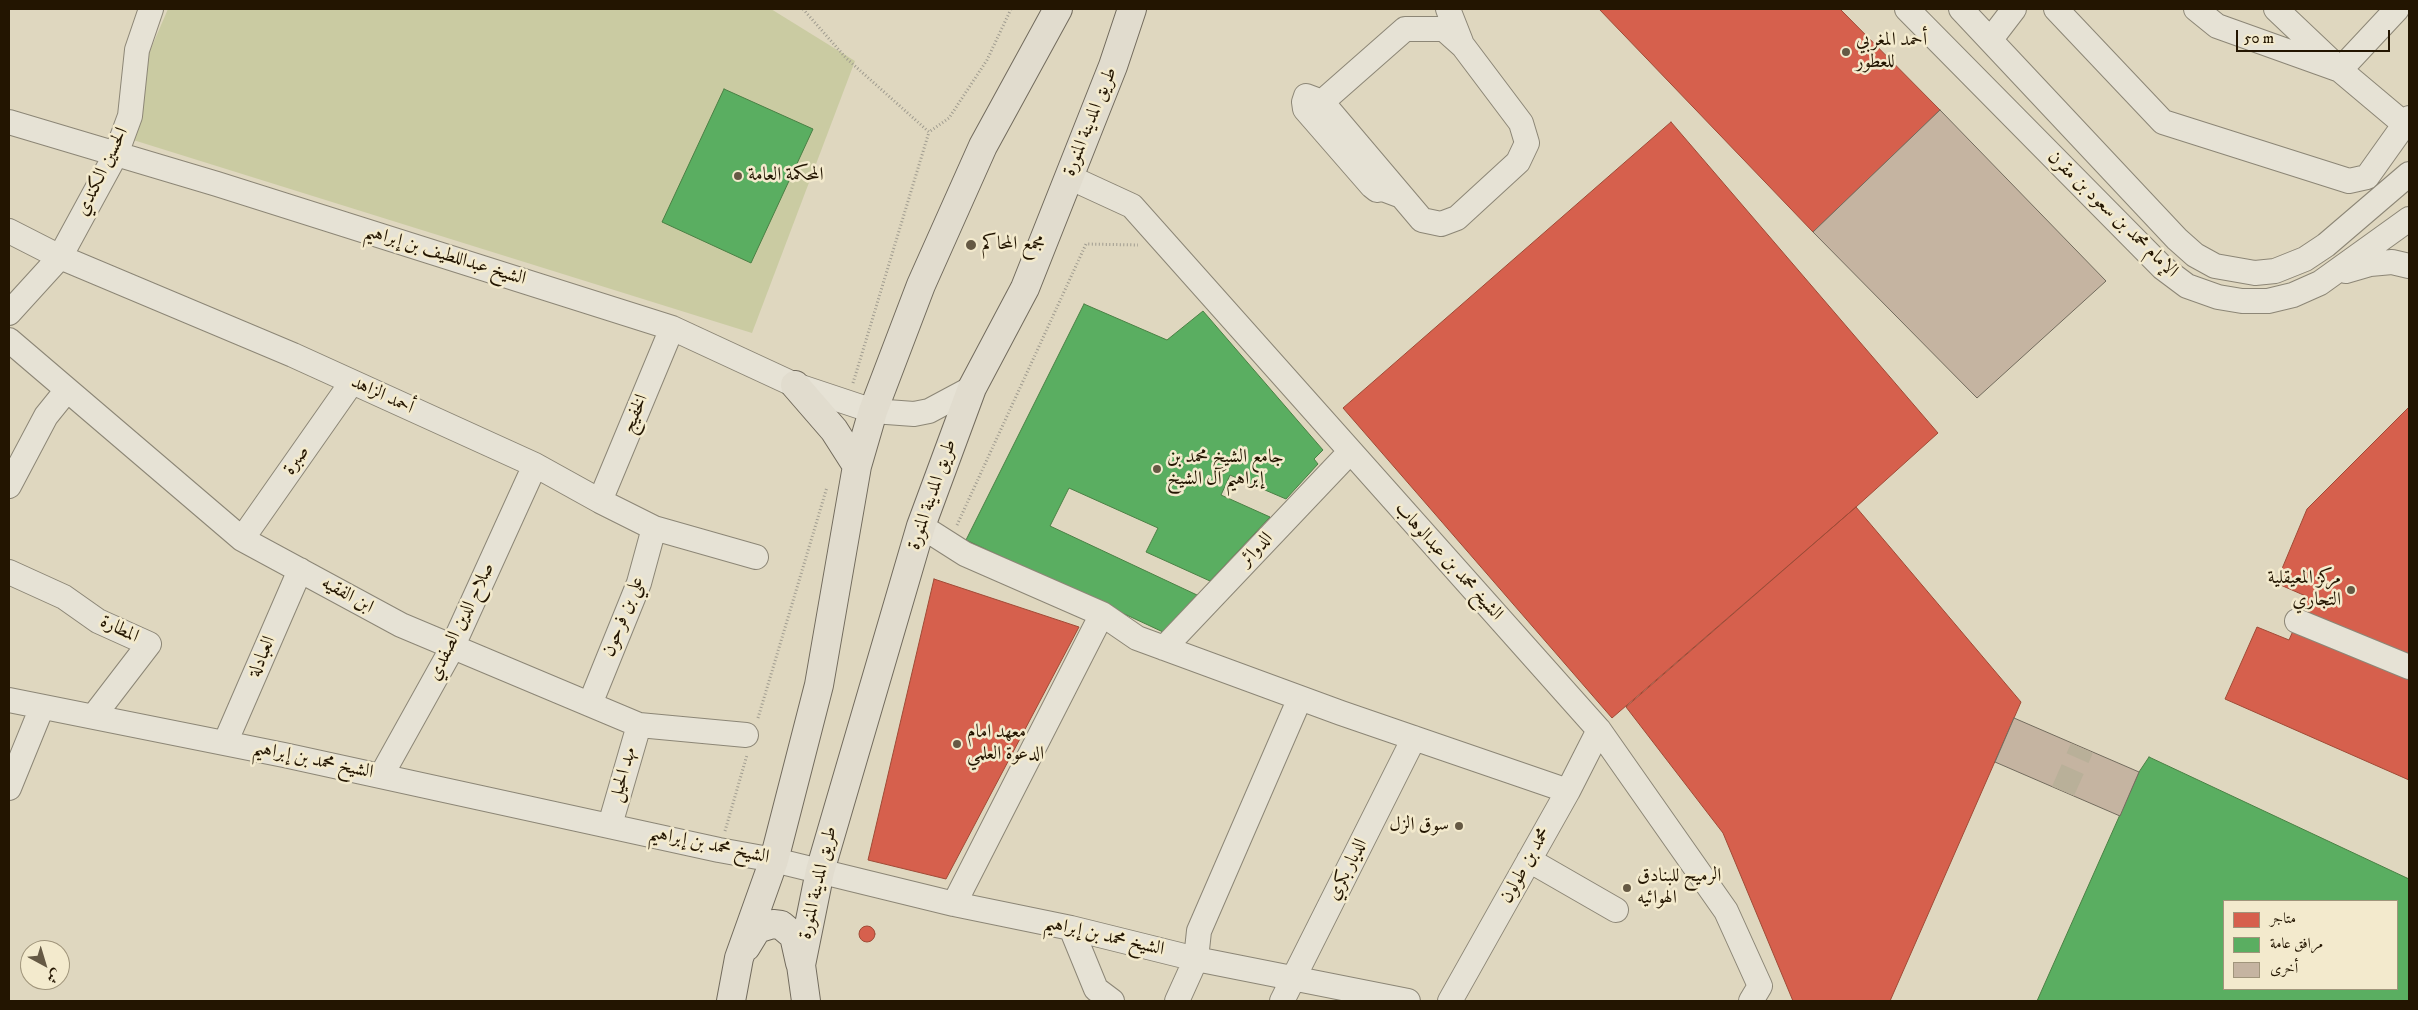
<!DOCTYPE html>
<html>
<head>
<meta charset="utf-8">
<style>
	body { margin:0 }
	#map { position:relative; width:2418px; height:1010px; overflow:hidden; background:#dfd7bf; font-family:"IM FELL DW Pica",Amiri,serif }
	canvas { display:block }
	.frame { position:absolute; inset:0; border:10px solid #231501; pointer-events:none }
	.legend { position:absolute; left:2223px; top:900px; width:175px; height:90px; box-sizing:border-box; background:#f3eacd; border:1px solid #a0957b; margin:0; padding:6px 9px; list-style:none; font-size:15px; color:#231501 }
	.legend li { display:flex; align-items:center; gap:10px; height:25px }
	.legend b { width:25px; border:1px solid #a0957b }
	.north { position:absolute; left:20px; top:940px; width:50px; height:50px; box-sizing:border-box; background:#f3eacd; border:1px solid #a0957b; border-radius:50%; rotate:141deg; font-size:14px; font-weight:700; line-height:20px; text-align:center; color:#231501 }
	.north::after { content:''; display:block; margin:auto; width:18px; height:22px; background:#655944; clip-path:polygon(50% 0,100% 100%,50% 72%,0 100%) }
	.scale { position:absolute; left:2236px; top:30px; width:154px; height:22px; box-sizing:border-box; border:2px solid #231501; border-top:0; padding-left:6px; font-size:15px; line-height:18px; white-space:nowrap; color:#231501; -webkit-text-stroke:4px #f3eacd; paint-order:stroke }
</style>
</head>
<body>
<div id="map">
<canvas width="2418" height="1010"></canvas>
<div class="frame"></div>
<ul class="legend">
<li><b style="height:14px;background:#d6604d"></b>متاجر</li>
<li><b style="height:14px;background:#5aae61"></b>مرافق عامة</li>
<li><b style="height:14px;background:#c5b4a1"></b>أخرى</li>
</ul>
<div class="north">ش</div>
<div class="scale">50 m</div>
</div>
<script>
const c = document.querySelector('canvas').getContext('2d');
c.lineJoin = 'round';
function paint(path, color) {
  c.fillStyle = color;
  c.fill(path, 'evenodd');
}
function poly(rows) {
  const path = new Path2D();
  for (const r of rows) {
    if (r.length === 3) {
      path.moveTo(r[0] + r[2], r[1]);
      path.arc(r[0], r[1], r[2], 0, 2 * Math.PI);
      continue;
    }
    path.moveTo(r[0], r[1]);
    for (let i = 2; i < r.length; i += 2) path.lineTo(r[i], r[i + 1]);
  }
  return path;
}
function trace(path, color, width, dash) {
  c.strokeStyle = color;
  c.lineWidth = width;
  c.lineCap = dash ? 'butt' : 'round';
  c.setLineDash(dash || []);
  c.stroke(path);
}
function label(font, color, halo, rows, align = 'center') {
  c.font = font + ' "IM FELL DW Pica",Amiri,serif';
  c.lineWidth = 5;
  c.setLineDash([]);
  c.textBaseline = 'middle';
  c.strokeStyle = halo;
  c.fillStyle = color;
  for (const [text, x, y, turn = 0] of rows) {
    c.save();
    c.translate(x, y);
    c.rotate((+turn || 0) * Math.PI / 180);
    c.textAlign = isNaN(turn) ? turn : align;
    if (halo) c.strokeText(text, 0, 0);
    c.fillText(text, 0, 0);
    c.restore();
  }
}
paint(poly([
	[168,9,771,9,855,61,752,333,114,134]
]), '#cacba2');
const shops = poly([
	[1599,9,1840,9,1940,110,1813,232,1599,9],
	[1671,122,1938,433,1856,507,1612,718,1343,408,1671,122],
	[2409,407,2409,780,2225,699,2257,627,2289,640,2308,597,2276,583,2307,509,2409,407],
	[1856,507,2021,702,1890,1001,1793,1001,1723,833,1626,707,1856,507],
	[934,579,1079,627,946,879,868,860,934,579],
	[867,934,8]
]);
paint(shops, '#d6604d');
trace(shops, '#a04a36', 1);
const public = poly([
	[724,89,813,129,751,263,662,222,724,89],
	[1084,304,1167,340,1203,311,1323,450,1314,459,1318,464,1286,499,1230,475,1221,495,1270,517,1210,581,1146,552,1158,528,1069,488,1050,526,1197,595,1163,632,966,540,1084,304],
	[2149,757,2409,879,2409,1001,2037,1001,2139,772,2149,757],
	[2224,901,2397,901,2397,989,2224,989,2224,901]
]);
paint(public, '#5aae61');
trace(public, '#4a8044', 1);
const building = poly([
	[1940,110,2106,281,1977,398,1813,232,1940,110],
	[2014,718,2139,772,2120,816,1995,762,2014,718]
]);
paint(building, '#c5b4a1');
trace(building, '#726b5d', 1);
trace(poly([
	[2063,791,2082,748]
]), '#b9b099', 24, [24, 12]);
const minor = poly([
	[1448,9,1461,42],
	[1907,9,2163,268,2187,286,2218,297,2242,301,2268,301,2293,295,2320,283,2409,219],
	[1961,9,2177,239,2195,255,2215,266,2255,273,2275,271,2305,259,2326,245,2409,174],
	[2056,9,2163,122,2349,181,2367,177,2409,118],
	[2196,9,2217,26,2340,70],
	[2276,9,2333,63],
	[2397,9,2340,70,2409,128],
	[1991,39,2014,9],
	[1322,102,1405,29,1444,29,1463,46,1521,123,1527,143,1518,162,1457,218,1441,224,1422,220,1322,102,1306,96,1304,102,1305,109,1372,186,1377,190,1383,189,1399,195],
	[9,122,217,184,672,328,795,385,873,411,914,414,929,411,972,388],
	[1069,177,1132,206,1599,730,1726,911,1760,986,1751,1001],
	[9,231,60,257,293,355,535,465,600,501,654,528,756,557],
	[2346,271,2370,264,2392,262,2409,266],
	[9,313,60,257,116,154,130,116,137,50,151,9],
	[9,340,242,539,401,625,639,725,746,735],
	[9,486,46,416,67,390],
	[600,501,672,328],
	[921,526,965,554,1102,614,1137,638,1341,713,1568,791],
	[242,539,352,382],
	[9,572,64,597,98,621,149,644,93,717],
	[2297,621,2409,667],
	[1164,648,1350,452],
	[9,700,284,755,719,850,774,860,954,904,1071,928,1196,959,1408,1001],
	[590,704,639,583,654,528],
	[225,743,300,570],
	[381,776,450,652,535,465],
	[9,788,42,707],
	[610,825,639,725],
	[1529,860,1616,910],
	[954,904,1102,614],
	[1071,928,1096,989,1112,1001],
	[1177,1001,1196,959,1199,931,1300,698],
	[1282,1001,1414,738],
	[1450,1001,1568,791,1599,730]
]);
const major = poly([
	[795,385,834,430,857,466],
	[746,947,757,929,773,924,781,925,794,936,800,963],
	[731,1001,739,958,774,860,819,685,857,466,873,411,921,285,983,146,1058,9],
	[806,1001,801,965,820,871,921,526,972,388,1025,288,1113,66,1132,9]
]);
trace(minor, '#8c8676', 26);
trace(major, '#726b5d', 30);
trace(poly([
	[803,9,846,58,929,132,949,118,987,60,1011,9],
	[853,383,929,132],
	[957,525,1086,244,1138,245],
	[758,718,827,487],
	[725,831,747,755]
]), '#9f9b8f', 3, [1, 2.5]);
trace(minor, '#e6e2d5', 24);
trace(major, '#e1dcce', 28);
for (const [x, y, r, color] of [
	[1846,52,5,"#655944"],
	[738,176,5,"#655944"],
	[971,245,6,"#655944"],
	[1157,469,5,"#655944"],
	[2351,590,5,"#655944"],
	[957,744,5,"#655944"],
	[1459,826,5,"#655944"],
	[1627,888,5,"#655944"]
]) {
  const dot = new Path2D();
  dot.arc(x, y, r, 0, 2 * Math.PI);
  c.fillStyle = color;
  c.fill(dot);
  trace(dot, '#f3eacd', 2);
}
label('19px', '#231501', '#f3eacd', [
	["أحمد المغربي",1856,41],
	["للعطور",1856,63],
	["المحكمة العامة",748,176],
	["مجمع المحاكم",982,245],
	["جامع الشيخ محمد بن",1167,458],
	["إبراهيم آل الشيخ",1167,480],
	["مركز المعيقلية",2341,579,"right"],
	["التجاري",2341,601,"right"],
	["معهد امام",967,733],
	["الدعوة العلمي",967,755],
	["سوق الزل",1449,826,"right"],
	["الرميح للبنادق",1637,877],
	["الهوائيه",1637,899]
], 'left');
label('19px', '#231501', '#f3eacd', [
	["طريق المدينة المنورة",1091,122,-68],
	["الحسين الكندي",103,172,-64],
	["الإمام محمد بن سعود بن مقرن",2112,215,44],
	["الشيخ عبداللطيف بن إبراهيم",445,256,17],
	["أحمد الزاهد",382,396,25],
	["الخفيج",636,414,-67],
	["صبرة",297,461,-55],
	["طريق المدينة المنورة",933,495,-71],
	["الدوائر",1257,550,-47],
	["الشيخ محمد بن عبدالوهاب",1448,562,48],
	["ابن الفقيه",347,596,29],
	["علي بن فرحون",624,617,-69],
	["صلاح الدين الصفدي",462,622,-64],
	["المطارة",119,630,26],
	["العبادلة",263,657,-67],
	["الشيخ محمد بن إبراهيم",313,761,12],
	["مهد الحيل",624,775,-74],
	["الشيخ محمد بن إبراهيم",709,846,12],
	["محمد بن طولون",1526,866,-61],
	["الديار بكري",1348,870,-63],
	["طريق المدينة المنورة",819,883,-77],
	["الشيخ محمد بن إبراهيم",1104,937,13]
]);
</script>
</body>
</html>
